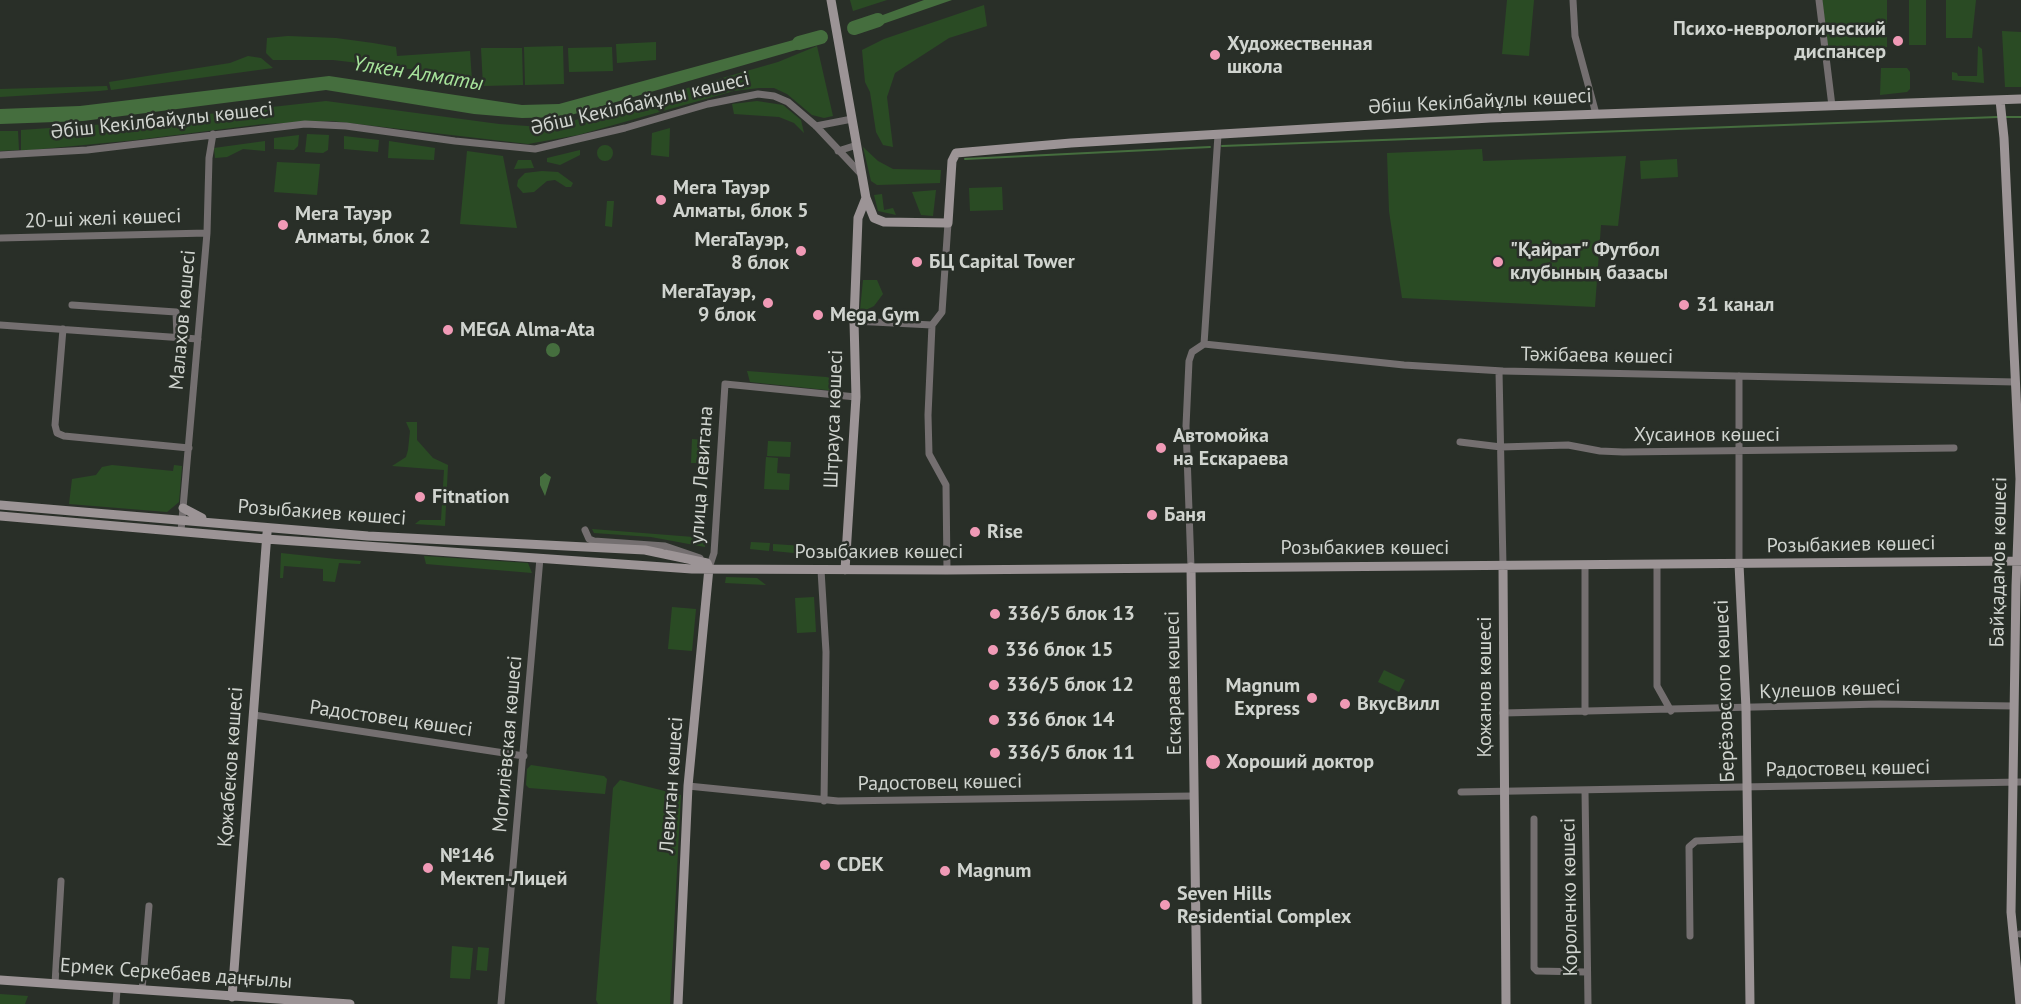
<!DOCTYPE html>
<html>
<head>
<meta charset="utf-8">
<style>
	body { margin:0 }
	canvas { display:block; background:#292f28 }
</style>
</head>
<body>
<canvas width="2021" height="1004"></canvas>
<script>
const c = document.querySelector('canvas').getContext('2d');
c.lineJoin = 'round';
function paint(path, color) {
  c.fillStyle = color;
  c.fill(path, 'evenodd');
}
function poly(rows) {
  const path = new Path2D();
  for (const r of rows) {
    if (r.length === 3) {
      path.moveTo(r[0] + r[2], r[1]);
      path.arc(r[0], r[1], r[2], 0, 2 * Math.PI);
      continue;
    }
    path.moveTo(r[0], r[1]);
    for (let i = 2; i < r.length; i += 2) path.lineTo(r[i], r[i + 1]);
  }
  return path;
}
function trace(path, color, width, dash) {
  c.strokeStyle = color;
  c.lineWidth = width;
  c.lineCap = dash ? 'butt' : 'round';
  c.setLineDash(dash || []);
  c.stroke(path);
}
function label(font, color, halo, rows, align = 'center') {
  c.font = font + ' "PT Sans",sans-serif';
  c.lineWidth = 5;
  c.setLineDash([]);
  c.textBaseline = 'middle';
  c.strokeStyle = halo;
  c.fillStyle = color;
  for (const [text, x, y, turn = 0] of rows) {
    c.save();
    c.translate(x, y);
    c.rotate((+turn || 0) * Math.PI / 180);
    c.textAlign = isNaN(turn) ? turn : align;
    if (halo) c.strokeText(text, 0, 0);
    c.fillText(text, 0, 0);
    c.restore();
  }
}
paint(poly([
	[850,0,887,0,853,11],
	[1507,0,1534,0,1529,56,1502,54],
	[1822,0,1887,0,1887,47,1881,47,1879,53,1832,54,1828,50],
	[1909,0,1926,0,1926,45,1909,45],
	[1946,0,1976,0,1972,38,1946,38],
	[984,5,987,26,949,38,895,73,887,97,893,147,883,145,876,132,870,92,865,82,862,50,884,39],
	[2002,31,2021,32,2021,87,2005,87],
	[288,36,336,38,373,43,396,47,397,56,470,51,472,81,410,69,333,60,273,60,266,53,267,38],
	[656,42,656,60,617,63,616,44],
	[563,46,564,84,525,85,524,47],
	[817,46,833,116,824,118,812,115,787,94,774,88,759,88,734,91,578,135,528,144,332,121,263,124,136,140,21,151,21,130,136,122,326,101,499,124,541,127,565,123,778,62],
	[1978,46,1982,49,1984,83,1952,80,1952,72,1957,73,1958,76,1977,76],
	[612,47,613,71,569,72,568,48],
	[481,48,522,48,523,85,483,86],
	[248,56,261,58,273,68,111,90,109,82,230,63],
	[1881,68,1907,68,1910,72,1910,89,1907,92,1880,95],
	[107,86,108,90,99,91,0,97,0,89],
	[757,101,783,105,801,120,804,133,794,123,779,117,734,114,732,104],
	[670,128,669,157,651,155,652,133],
	[0,131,18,131,19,150,0,151],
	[307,134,329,135,328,150,323,153,305,152],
	[299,135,298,146,294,150,274,149,274,138],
	[344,136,379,140,378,152,344,149],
	[265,141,265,151,243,149,227,157,215,158,214,148],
	[389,141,435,148,434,160,388,158],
	[605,153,8],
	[863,147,878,161,893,169,941,170,940,183,877,185,871,181],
	[1482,149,1483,161,1626,156,1618,226,1601,225,1595,307,1402,298,1389,211,1387,153],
	[580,150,580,155,560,165,547,162,547,158],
	[467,151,503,156,517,228,460,224],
	[1677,159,1678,177,1641,179,1640,161],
	[518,160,531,160,534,168,514,169],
	[277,162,320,164,317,195,274,192],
	[542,171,558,172,573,183,571,187,566,187,555,180,547,181,534,192,523,193,517,186,518,180,525,173],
	[1002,187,1003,210,970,211,969,188],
	[936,190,933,216,921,215,912,192],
	[882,194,884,210,893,208,896,215,878,211,874,195],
	[607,201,614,201,612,227,605,226],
	[863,280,877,280,883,294,874,306,864,311,860,310],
	[747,371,826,377,843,380,843,386,836,391,750,382],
	[406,422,417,422,417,440,433,458,448,465,445,526,415,524,420,520,441,520,444,470,392,466,406,457,408,450,410,431],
	[692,439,704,440,703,463,691,463],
	[768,441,791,442,790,457,767,456],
	[766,457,778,458,777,473,790,474,789,490,764,489],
	[112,465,173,471,174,465,182,466,179,502,167,512,69,504,72,479,96,475,102,467],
	[592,529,706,538,705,547,651,537,594,533],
	[751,542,770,543,769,551,750,549],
	[773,544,804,546,804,554,773,551],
	[807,546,826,547,825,556,806,554],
	[281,553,336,559,361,561,360,564,339,563,335,582,323,581,323,569,284,566,283,578,280,578],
	[424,556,528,563,532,573,426,564],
	[726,577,757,578,766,585,725,583],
	[814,597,816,632,797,633,795,598],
	[672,607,696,609,692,651,668,649],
	[1384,670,1405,680,1399,692,1378,682],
	[531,765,604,776,607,779,605,794,529,788,526,785,527,769],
	[620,780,681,795,670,1004,598,1004,596,1000,613,788],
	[452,946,473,948,470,979,450,978],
	[478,947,489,948,487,971,476,970],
	[0,994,28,996,25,1004,0,1004]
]), '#2a4b24');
paint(poly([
	[924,0,952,0,871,28,862,25,869,20],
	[808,36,816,38,810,46,564,117,522,118,474,114,326,90,83,121,0,124,0,109,80,106,329,76,522,105,559,104],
	[553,350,7],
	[545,473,551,477,545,496,540,485,540,477]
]), '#456e3e');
trace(poly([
	[2004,117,2021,117],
	[1222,146,1998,117],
	[965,159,1210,147]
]), '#456e3e', 2);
trace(poly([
	[854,28,878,20],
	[799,43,821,37]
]), '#456e3e', 14);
trace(poly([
	[1573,0,1575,36,1596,114],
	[1819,0,1832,106],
	[816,126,852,119],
	[838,151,857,145],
	[0,155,87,150,305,124,346,126,455,141,535,149,625,128,708,104,758,94,774,96,788,102,816,126,862,175],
	[0,238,207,233],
	[72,305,176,312,177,337],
	[854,321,932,325],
	[0,325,198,339],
	[63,329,55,425,57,433,64,436,189,448],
	[1204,344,1218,135],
	[1499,371,1503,566],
	[1739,376,1739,564],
	[1460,442,1501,447,1568,445,1600,451,1623,452,1954,448],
	[585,530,589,539,594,541,665,546,700,558],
	[181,531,207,233,209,158,213,134],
	[1657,565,1657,686,1671,711],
	[1191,567,1186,426,1189,361,1192,352,1204,344,1404,365,1503,371,2015,382],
	[709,568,714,553,725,384,856,397],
	[821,570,826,652,824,801],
	[947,570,946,485,929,454,928,415,932,325,942,312,948,223],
	[1585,712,1585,565],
	[1503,713,1880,704,2014,706],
	[254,715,524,756],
	[688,786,838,801,1193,796],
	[1585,790,1588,1004],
	[1461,792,2021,782],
	[1534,819,1534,968,1537,971,1586,972],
	[2020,934,2021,934],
	[1690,936,1689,847,1696,841,1746,839],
	[55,984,61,881],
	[142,990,149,906],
	[116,1004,117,989],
	[501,1004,540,558]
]), '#746f70', 7);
trace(poly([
	[831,0,866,198,874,218,884,222,948,223,952,161,956,153,1071,143,1490,118,2021,99],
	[2000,100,2004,138,2020,479,2016,586,2011,912,2020,1004],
	[0,505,368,536,645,550,707,563,709,568,688,786,678,1004],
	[183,508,202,518],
	[0,516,266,539,692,569,947,570,2021,561],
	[1739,564,1746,709,1750,1004],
	[1503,566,1506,1004],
	[1191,567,1197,1004],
	[845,570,856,397,854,321,858,218,866,198],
	[0,980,350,1004],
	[232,997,267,533]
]), '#9c9496', 9);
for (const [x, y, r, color] of [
	[1898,41,6,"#f09ab6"],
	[1215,55,6,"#f09ab6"],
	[661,200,6,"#f09ab6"],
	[283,225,6,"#f09ab6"],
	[801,251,6,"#f09ab6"],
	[917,262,6,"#f09ab6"],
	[1498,262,6,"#f09ab6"],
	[768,303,6,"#f09ab6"],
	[1684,305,6,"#f09ab6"],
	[818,315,6,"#f09ab6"],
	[448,330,6,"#f09ab6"],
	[1161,448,6,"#f09ab6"],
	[420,497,6,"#f09ab6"],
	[1152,515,6,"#f09ab6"],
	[975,532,6,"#f09ab6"],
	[995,614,6,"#f09ab6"],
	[993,650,6,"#f09ab6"],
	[994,685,6,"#f09ab6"],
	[1312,698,6,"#f09ab6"],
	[1345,704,6,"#f09ab6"],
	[994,720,6,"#f09ab6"],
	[995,753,6,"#f09ab6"],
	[1213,762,8,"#f09ab6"],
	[825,865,6,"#f09ab6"],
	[428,868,6,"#f09ab6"],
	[945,871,6,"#f09ab6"],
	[1165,905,6,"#f09ab6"]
]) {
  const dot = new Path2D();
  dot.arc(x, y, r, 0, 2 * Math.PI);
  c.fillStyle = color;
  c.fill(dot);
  trace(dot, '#292f28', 2);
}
label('bold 20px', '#d0d4cf', '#292f28', [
	["Психо-неврологический",1886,29,"right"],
	["диспансер",1886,52,"right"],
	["Художественная",1227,44],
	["школа",1227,67],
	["Мега Тауэр",673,188],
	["Алматы, блок 5",673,211],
	["Мега Тауэр",295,214],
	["Алматы, блок 2",295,237],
	["МегаТауэр,",789,240,"right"],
	["8 блок",789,263,"right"],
	["\"Қайрат\" Футбол",1510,250],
	["клубының базасы",1510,273],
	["БЦ Capital Tower",929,262],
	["МегаТауэр,",756,292,"right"],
	["9 блок",756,315,"right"],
	["31 канал",1696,305],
	["Mega Gym",830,315],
	["MEGA Alma-Ata",460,330],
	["Автомойка",1173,436],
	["на Ескараева",1173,459],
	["Fitnation",432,497],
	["Баня",1164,515],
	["Rise",987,532],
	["336/5 блок 13",1007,614],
	["336 блок 15",1005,650],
	["336/5 блок 12",1006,685],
	["Magnum",1300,686,"right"],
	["Express",1300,709,"right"],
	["ВкусВилл",1357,704],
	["336 блок 14",1006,720],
	["336/5 блок 11",1007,753],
	["Хороший доктор",1226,762],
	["№146",440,856],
	["Мектеп-Лицей",440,879],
	["CDEK",837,865],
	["Magnum",957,871],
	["Seven Hills",1177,894],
	["Residential Complex",1177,917]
], 'left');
label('20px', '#d0d4cf', '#292f28', [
	["Әбіш Кекілбайұлы көшесі",1480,102,-3],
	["Әбіш Кекілбайұлы көшесі",640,104,-13],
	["Әбіш Кекілбайұлы көшесі",162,121,-6],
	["20-ші желі көшесі",103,219,-2],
	["Малахов көшесі",183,320,-85],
	["Тәжібаева көшесі",1597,356,1],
	["Штрауса көшесі",834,419,-88],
	["Хусаинов көшесі",1707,435],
	["улица Левитана",702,475,-86],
	["Розыбакиев көшесі",322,513,4],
	["Розыбакиев көшесі",1851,545,-1],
	["Розыбакиев көшесі",1365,548],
	["Розыбакиев көшесі",879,552],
	["Байқадамов көшесі",1999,562,-89],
	["Ескараев көшесі",1174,683,-91],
	["Қожанов көшесі",1485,687,-90],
	["Кулешов көшесі",1830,690,-2],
	["Берёзовского көшесі",1725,691,-92],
	["Радостовец көшесі",391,719,8],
	["Могилёвская көшесі",508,744,-85],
	["Қожабеков көшесі",231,767,-86],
	["Радостовец көшесі",1848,769,-1],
	["Радостовец көшесі",940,783,-1],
	["Левитан көшесі",672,785,-86],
	["Короленко көшесі",1570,897,-91],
	["Ермек Серкебаев даңғылы",176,974,4]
]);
label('italic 21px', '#a8e59c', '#292f28', [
	["Үлкен Алматы",418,74,9]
]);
</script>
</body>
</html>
